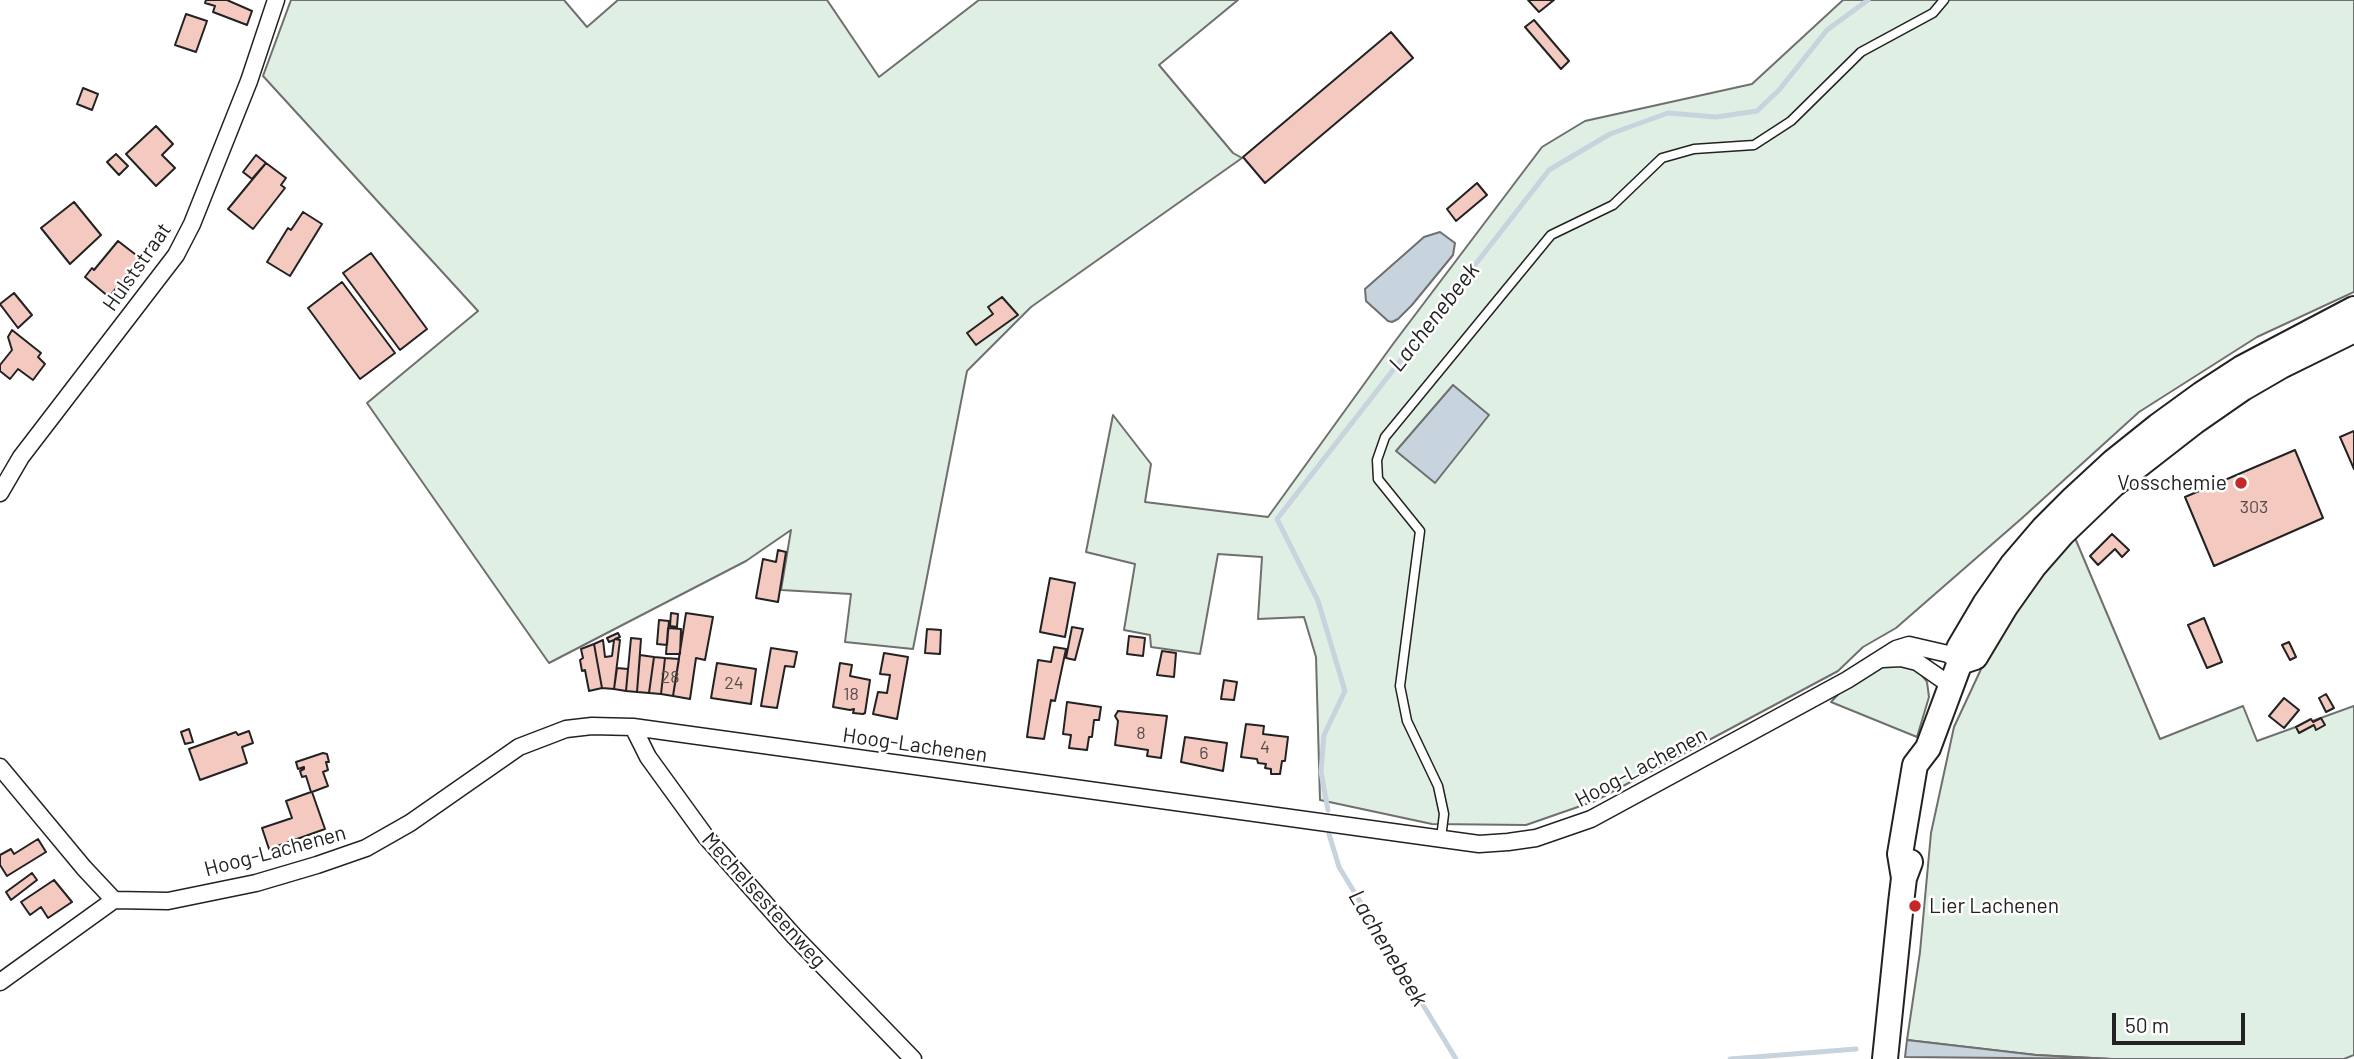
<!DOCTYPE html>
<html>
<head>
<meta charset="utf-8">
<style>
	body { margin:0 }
	#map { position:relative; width:2354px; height:1059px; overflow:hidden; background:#fff; font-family:Barlow,sans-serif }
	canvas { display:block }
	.scale { position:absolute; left:2112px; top:1013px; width:133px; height:32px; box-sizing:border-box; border:4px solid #222; border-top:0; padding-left:9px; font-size:21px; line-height:24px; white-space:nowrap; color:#222; -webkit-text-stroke:5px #fff; paint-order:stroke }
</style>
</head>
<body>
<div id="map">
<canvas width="2354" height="1059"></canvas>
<div class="scale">50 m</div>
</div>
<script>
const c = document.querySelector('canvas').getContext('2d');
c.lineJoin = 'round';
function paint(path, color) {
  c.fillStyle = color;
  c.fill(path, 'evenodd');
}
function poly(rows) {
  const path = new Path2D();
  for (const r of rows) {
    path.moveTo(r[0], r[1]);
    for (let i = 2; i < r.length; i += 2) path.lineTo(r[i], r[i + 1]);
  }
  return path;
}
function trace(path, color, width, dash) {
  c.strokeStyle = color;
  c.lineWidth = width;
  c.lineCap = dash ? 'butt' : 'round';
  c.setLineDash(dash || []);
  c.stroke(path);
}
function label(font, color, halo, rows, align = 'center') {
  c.font = font + ' Barlow,sans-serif';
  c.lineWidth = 5;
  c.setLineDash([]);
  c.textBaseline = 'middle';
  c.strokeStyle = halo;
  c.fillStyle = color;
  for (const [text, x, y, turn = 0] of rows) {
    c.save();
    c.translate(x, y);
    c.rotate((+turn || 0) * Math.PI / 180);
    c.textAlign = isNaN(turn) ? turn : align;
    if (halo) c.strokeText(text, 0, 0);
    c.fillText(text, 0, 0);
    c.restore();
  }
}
const green = poly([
	[291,0,564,0,587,27,618,0,827,0,879,77,979,0,1238,0,1159,65,1233,153,1242,158,1031,307,967,371,913,649,845,642,851,594,781,590,791,530,746,561,549,663,367,403,478,311,263,76,291,0],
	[1843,0,2354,0,2354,292,2257,337,2139,412,2021,519,1896,628,1863,647,1838,671,1595,801,1526,825,1432,824,1320,800,1316,657,1304,617,1258,619,1262,557,1218,554,1200,654,1151,647,1150,635,1124,630,1135,564,1086,552,1113,415,1151,464,1145,502,1268,517,1393,344,1542,147,1585,121,1752,84,1843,0],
	[2075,538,2160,739,2243,706,2257,741,2354,706,2354,1055,2344,1059,2112,1059,2036,1055,1907,1040,1920,952,1931,833,1954,727,1996,637,2060,552,2075,538],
	[1900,663,1917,669,1927,682,1929,697,1917,737,1831,702,1845,687,1886,665,1900,663]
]);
paint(green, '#e0efe3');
trace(green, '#6f6f6f', 2);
const water = poly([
	[1440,232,1455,243,1453,255,1412,305,1398,319,1392,322,1388,321,1366,301,1365,289,1424,237,1440,232],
	[1453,385,1489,415,1435,483,1396,451,1453,385],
	[1907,1040,2036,1055,2111,1059,1905,1057,1907,1040]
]);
paint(water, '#c7d3dd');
trace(water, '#6f6f6f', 2);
trace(poly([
	[1328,810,1321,772,1324,735,1345,691,1318,601,1277,519,1549,170,1610,134,1668,113,1716,117,1757,111,1779,90,1827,30,1868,0],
	[1329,834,1339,867,1456,1059],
	[1730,1059,1856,1049]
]), '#c7d3dd', 5);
const building = poly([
	[206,0,227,0,252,11,247,25,213,12,215,6,205,3,206,0],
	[1528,0,1554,0,1539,12,1528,0],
	[186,14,207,21,196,52,175,45,186,14],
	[1534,20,1569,61,1561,69,1525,27,1534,20],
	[1391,32,1413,58,1265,183,1243,157,1391,32],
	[83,88,98,94,92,110,77,104,83,88],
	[156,126,173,144,162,155,175,168,156,186,126,154,156,126],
	[116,154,128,166,119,175,107,162,116,154],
	[256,155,266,163,252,179,243,172,256,155],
	[266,163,286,178,281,185,285,188,253,229,228,209,266,163],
	[1477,183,1487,195,1456,221,1447,209,1477,183],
	[74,202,101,235,70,264,41,228,74,202],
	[303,212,322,224,290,276,267,262,288,228,291,230,303,212],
	[118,241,140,258,109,297,85,277,92,268,94,270,118,241],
	[371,253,427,329,400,350,343,273,371,253],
	[342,282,395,353,360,379,308,308,342,282],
	[14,293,32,315,18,328,0,304,14,293],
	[1002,297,1018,315,976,345,967,333,993,314,988,307,1002,297],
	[12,330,41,353,38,357,45,364,33,380,18,369,10,379,0,371,0,365,12,350,8,337,12,330],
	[2354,431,2354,469,2340,437,2354,431],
	[2295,450,2323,518,2214,566,2185,497,2295,450],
	[2112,534,2129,550,2122,557,2115,549,2098,565,2090,556,2112,534],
	[778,550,786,552,778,602,756,598,763,559,776,562,778,550],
	[1050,578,1075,583,1065,637,1040,632,1050,578],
	[671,613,678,614,677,627,670,626,671,613],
	[686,613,713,617,705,660,696,658,690,699,673,696,686,613],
	[2204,618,2222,662,2207,668,2188,625,2204,618],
	[659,620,669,621,667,645,657,644,659,620],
	[1072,627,1083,629,1075,660,1066,658,1072,627],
	[668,628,681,629,680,654,666,654,668,628],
	[927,629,941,630,940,654,925,653,927,629],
	[618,633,620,637,615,639,620,640,614,689,602,688,594,644,603,640,605,657,612,656,614,640,609,642,607,638,618,633],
	[1129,636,1145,638,1143,656,1127,654,1129,636],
	[631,638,641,639,637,692,626,691,631,638],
	[2289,642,2296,657,2290,660,2282,645,2289,642],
	[594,644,602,688,589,691,585,670,582,671,580,660,583,658,581,649,594,644],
	[1054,647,1066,649,1055,701,1051,700,1044,739,1027,737,1038,660,1051,662,1054,647],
	[771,648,797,652,794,667,785,666,777,708,761,706,771,648],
	[1162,651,1176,653,1174,677,1157,675,1162,651],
	[884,653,908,657,897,719,873,714,878,692,887,693,890,675,880,674,884,653],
	[640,655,654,657,649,693,637,692,640,655],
	[654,657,665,658,661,694,649,693,654,657],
	[665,658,679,659,673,696,661,694,665,658],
	[717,663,756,669,751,704,711,698,717,663],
	[840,663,852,665,850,676,870,680,865,713,863,714,853,713,854,709,850,710,833,707,840,663],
	[617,668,628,669,626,691,614,689,617,668],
	[1224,680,1237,682,1234,700,1221,699,1224,680],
	[2326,694,2334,708,2326,712,2319,698,2326,694],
	[2284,698,2299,710,2284,728,2269,716,2284,698],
	[1067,702,1101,707,1099,720,1094,720,1092,737,1089,737,1087,750,1069,748,1071,735,1063,734,1067,702],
	[1118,711,1167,716,1161,758,1147,756,1148,750,1115,745,1118,721,1115,716,1118,711],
	[2321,718,2325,725,2316,730,2314,725,2299,733,2296,727,2311,719,2313,722,2321,718],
	[1246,724,1264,726,1263,734,1288,737,1285,761,1282,761,1280,774,1271,774,1271,769,1265,768,1266,764,1258,763,1257,759,1241,757,1246,724],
	[189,729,193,742,185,744,181,732,189,729],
	[249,731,253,743,242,747,247,763,200,780,189,749,236,732,238,735,249,731],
	[1185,737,1227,743,1223,771,1181,762,1185,737],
	[323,753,327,754,329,762,326,762,328,770,323,772,328,786,312,792,325,829,269,849,262,828,292,818,286,801,311,792,306,776,302,777,300,771,304,769,304,767,298,769,296,762,323,753],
	[38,839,46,852,7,876,0,865,0,855,11,849,14,854,38,839],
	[32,873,37,880,11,900,6,892,32,873],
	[54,880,72,902,48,918,41,907,30,915,21,902,54,880]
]);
paint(building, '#f3c9c0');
trace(building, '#222', 2);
const service = poly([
	[1441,838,1444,814,1438,786,1407,721,1400,686,1420,531,1378,479,1377,460,1385,437,1551,235,1613,205,1662,158,1694,149,1754,145,1791,121,1861,52,1933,13,1944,0]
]);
const minor = poly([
	[0,493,21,457,176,255,192,224,249,81,276,0],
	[1883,659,1901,658,1917,662,1950,685],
	[633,727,648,757,706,837,794,936,913,1059],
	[0,767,84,868,114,900,168,901,256,883,317,865,366,848,410,823,519,747,566,729,592,726,633,727,1479,844,1508,842,1536,838,1591,819,1847,680,1896,649,1909,645,1948,654,1960,662],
	[0,982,114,900]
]);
const primary = poly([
	[1960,662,1975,657,2005,607,2034,566,2062,534,2113,485,2194,422,2243,388,2281,366,2354,330],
	[1904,878,1900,854,1915,765,1928,748,1960,662,1959,648,1985,604,2013,564,2043,529,2074,498,2113,462,2158,426,2202,394,2242,368,2354,309],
	[1885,1059,1901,903,1904,878,1910,862]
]);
trace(service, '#222', 11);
trace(minor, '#222', 19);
trace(primary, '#222', 28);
trace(service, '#fff', 8);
trace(minor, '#fff', 16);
trace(primary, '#fff', 24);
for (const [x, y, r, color] of [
	[2241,483,7,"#c62828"],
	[1915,906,7,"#c62828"]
]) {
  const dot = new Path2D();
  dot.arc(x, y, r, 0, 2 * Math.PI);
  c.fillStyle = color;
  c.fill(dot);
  trace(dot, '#fff', 2.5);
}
label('18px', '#564c4a', null, [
	["303",2254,507],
	["28",670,677],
	["24",734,683],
	["18",851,694],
	["8",1141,733],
	["4",1265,747],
	["6",1204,753]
]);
label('21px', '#222', '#fff', [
	["Hulststraat",137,267,-55],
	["Hoog-Lachenen",915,745,8],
	["Hoog-Lachenen",1641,767,-28],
	["Hoog-Lachenen",275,851,-15],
	["Mechelsesteenweg",764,900,48]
]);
label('21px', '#222', '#fff', [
	["Vosschemie",2227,483],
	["Lier Lachenen",1929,906,"left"]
], 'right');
label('italic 23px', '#222', '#fff', [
	["Lachenebeek",1434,317,-52],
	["Lachenebeek",1388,948,59]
]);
</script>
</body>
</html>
